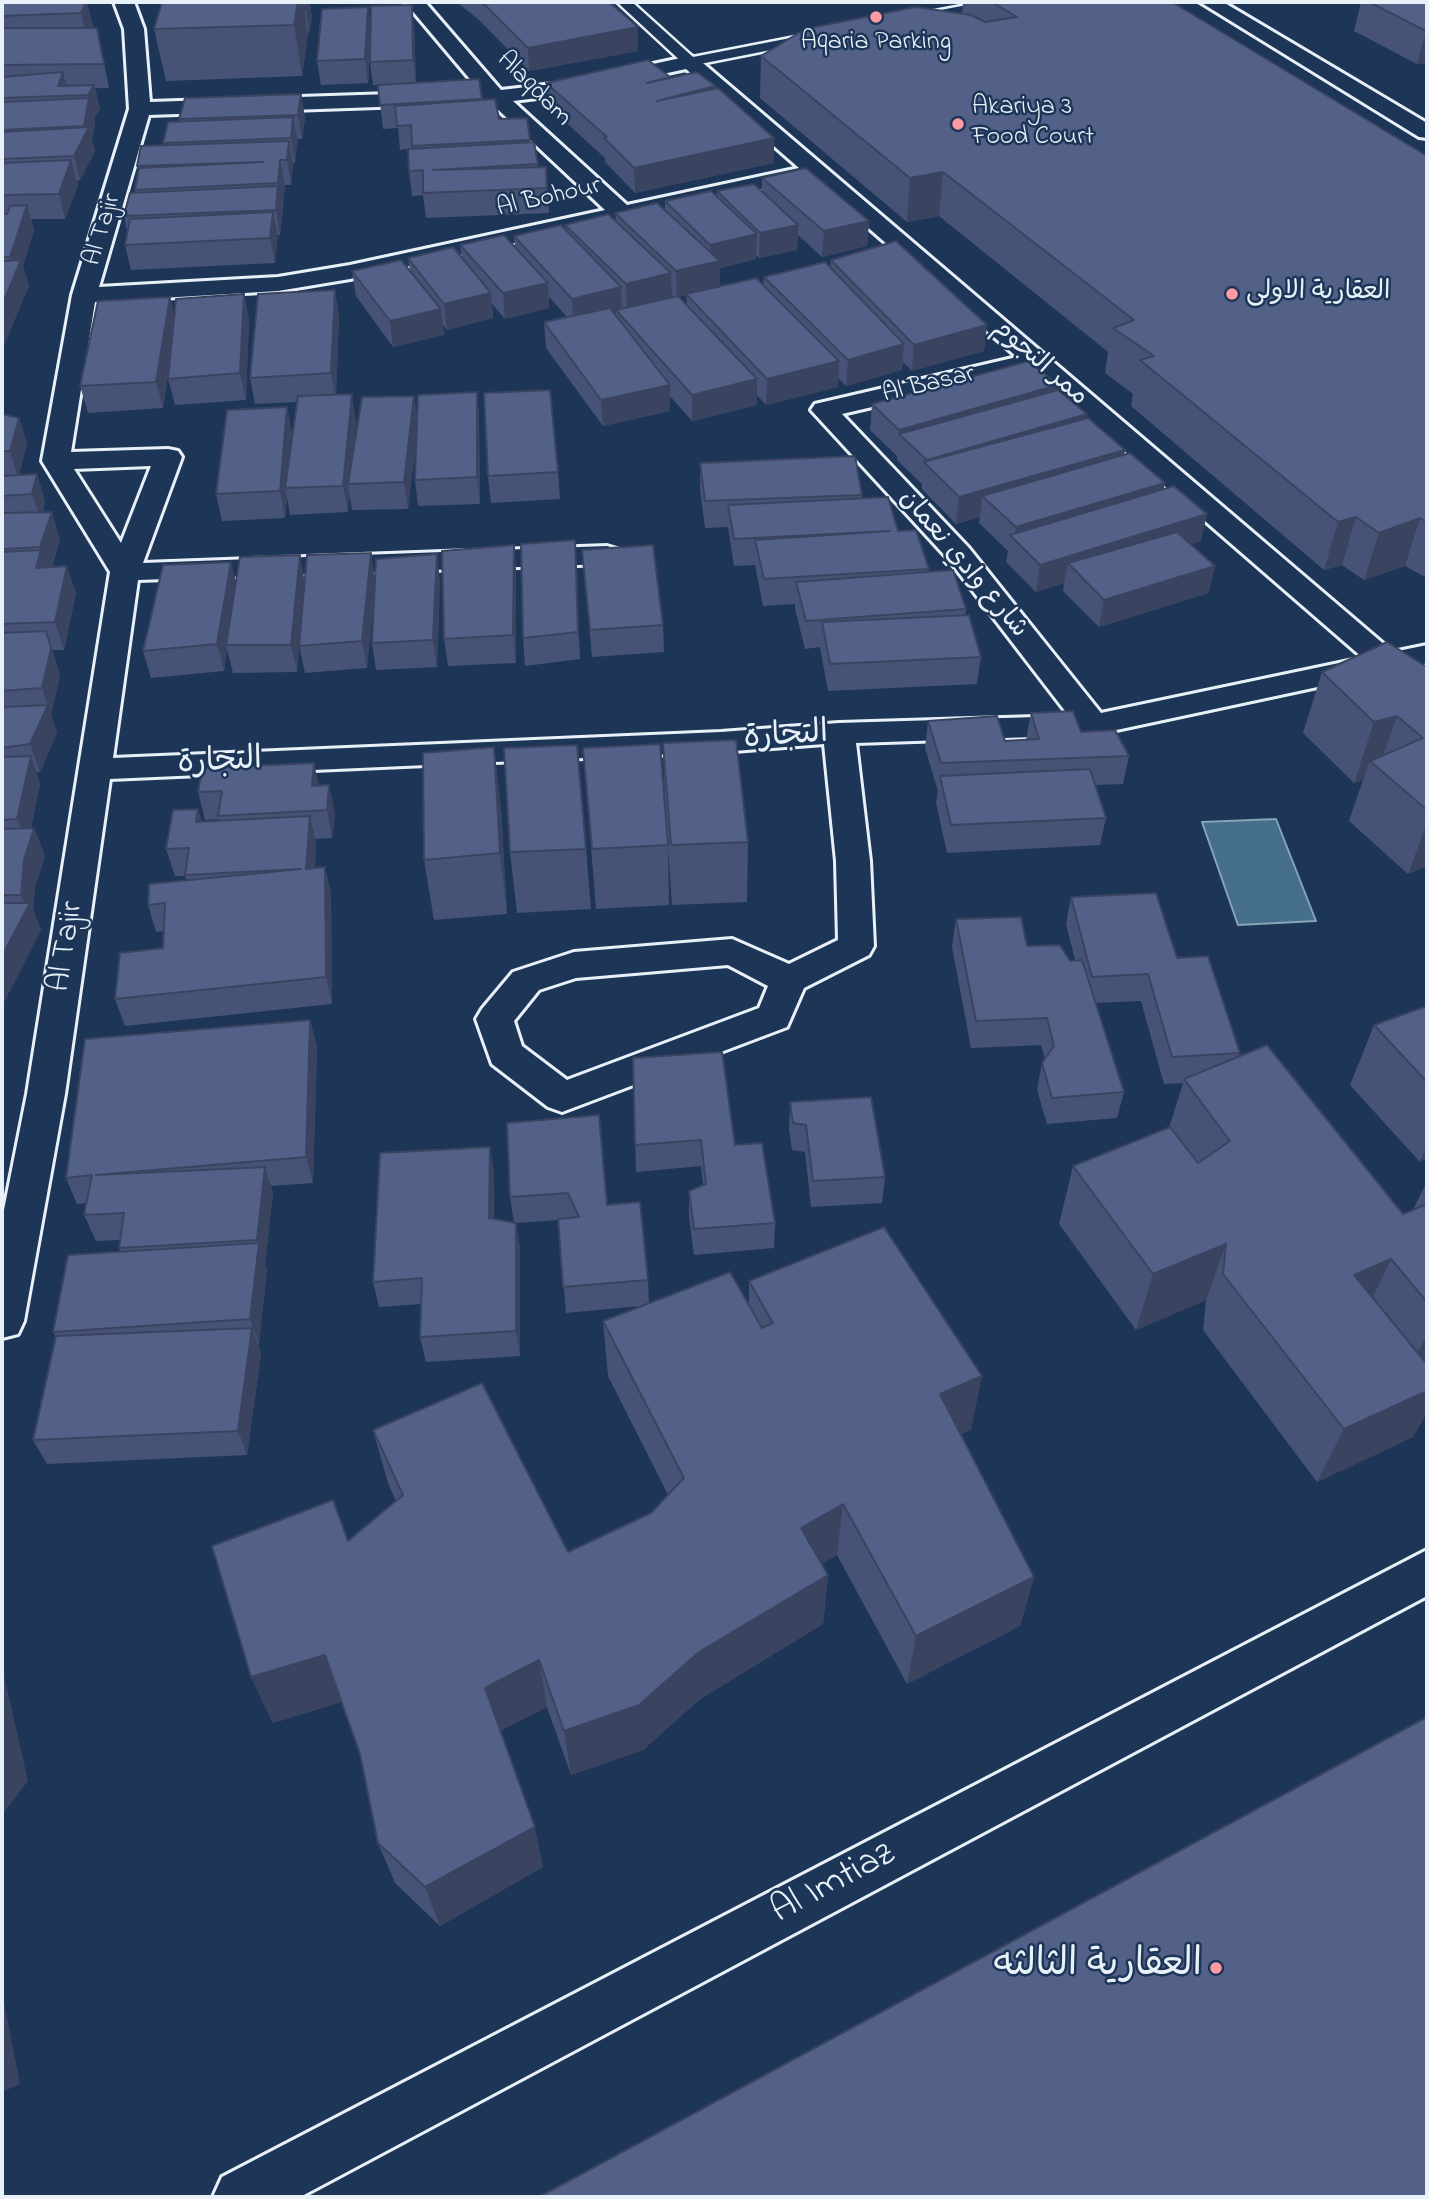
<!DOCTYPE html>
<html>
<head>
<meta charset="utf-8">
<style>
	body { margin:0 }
	#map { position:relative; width:1429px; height:2199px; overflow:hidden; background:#1d3557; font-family:"Indie Flower",sans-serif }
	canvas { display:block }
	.frame { position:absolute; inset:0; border:4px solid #e8f1f8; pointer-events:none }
</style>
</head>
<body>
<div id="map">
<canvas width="1429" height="2199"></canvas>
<div class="frame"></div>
</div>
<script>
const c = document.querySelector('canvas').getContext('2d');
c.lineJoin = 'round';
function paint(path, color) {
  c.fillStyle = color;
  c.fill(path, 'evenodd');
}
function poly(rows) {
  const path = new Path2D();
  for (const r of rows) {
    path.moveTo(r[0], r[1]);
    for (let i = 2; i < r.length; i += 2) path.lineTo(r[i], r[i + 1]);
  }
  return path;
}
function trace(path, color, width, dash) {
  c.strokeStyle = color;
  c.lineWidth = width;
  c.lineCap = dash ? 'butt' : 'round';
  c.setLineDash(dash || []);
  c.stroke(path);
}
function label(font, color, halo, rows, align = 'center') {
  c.font = font + ' "Indie Flower","Playpen Sans Arabic",sans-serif';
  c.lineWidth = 5;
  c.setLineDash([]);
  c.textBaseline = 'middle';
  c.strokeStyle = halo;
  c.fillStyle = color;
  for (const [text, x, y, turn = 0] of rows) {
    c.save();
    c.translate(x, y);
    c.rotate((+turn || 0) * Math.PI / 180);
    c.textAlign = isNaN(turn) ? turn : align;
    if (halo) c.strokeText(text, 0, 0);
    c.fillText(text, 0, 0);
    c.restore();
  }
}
const water = poly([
	[1276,819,1316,921,1238,925,1202,822,1276,819]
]);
paint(water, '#466f8e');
trace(water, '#87a3b8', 2);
const lane = poly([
	[617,2,632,2,693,57,816,33,823,37,816,41,690,66,685,65,617,2],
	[983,2,1011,2,1004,6,914,23,907,19,914,15,983,2]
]);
const street = poly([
	[114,2,134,2,144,29,150,102,480,91,405,2,425,2,501,90,570,82,690,56,697,58,1393,652,1427,645,1427,663,1390,675,1383,673,1093,735,856,743,870,861,874,946,869,955,804,988,787,1027,562,1112,548,1107,492,1064,476,1019,482,1009,513,972,574,952,732,939,789,964,838,940,836,861,824,744,721,752,110,779,65,1094,24,1321,18,1334,2,1338,2,1220,27,1094,110,572,42,461,72,295,129,109,124,29,114,2],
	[686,69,799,168,627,205,513,101,570,94,686,69],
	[491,103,605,210,350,265,278,277,99,287,149,115,491,103],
	[811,178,1017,357,815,404,811,410,949,560,1069,716,839,723,721,732,113,758,138,580,607,564,617,561,622,555,617,549,607,546,143,563,182,457,178,451,168,449,71,452,95,302,278,291,350,279,811,178],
	[1031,370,1363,658,1101,713,969,548,842,414,1031,370],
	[151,466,121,543,74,469,151,466],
	[728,965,768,986,759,1008,567,1080,522,1046,514,1021,539,990,576,978,728,965],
	[1427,1550,1427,1596,300,2197,213,2197,222,2177,1427,1550]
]);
const secondary = poly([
	[1200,2,1223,2,1427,123,1427,138,1419,137,1200,2]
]);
trace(lane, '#e8f1f8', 5);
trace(street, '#e8f1f8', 6);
trace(secondary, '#e8f1f8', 6);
paint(lane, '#1d3557');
paint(street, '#1d3557');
paint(secondary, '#1d3557');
paint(poly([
	[2,2,87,2,93,28,97,28,109,88,95,88,100,109,94,119,95,122,92,140,95,151,80,180,77,181,78,185,65,219,31,219,34,230,23,266,29,286,2,348],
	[162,2,311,2,310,5,312,18,309,33,308,33,302,76,166,81,154,29],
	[459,2,609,2,638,51,529,71,479,20,459,4],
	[963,2,1172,2,1427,156,1427,578,1405,566,1364,580,1342,565,1324,570,1131,406,1133,394,1105,373,1108,352,939,216,907,222,760,98,761,56,962,13],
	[1361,2,1427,2,1427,63,1417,64,1354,31],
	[371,28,414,28,416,83,479,79,482,100,499,119,527,118,530,143,534,142,538,167,546,167,549,213,426,218,423,195,412,196,409,171,408,149,400,150,398,128,383,129,378,85,373,85,370,62,370,40,368,83,321,85,317,61],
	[670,77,670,78,715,89,774,138,774,163,635,193,605,162,605,158,548,106,546,83],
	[301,94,305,118,302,139,297,139,295,163,293,163,291,185,285,185,280,235,277,235,275,263,131,270,125,245,127,231,124,216,135,192,138,172,137,166,164,146,163,143,180,122,179,119],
	[762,178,869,221,867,246,822,257,798,235,797,250,759,258,756,255,756,259,720,268,720,286,763,286,764,277,830,268,831,260,987,325,984,351,912,371,903,362,902,370,846,386,838,378,838,387,766,405,757,395,757,405,692,421,670,396,670,411,603,426,546,348,544,322,567,317,549,297,549,308,505,319,492,304,493,318,447,330,443,325,444,335,393,347,356,296,352,271,410,271,408,258,462,258,460,245,515,246,514,236,565,230,565,225,616,221,615,213,665,211,665,201,717,197,717,191,762,191],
	[686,295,687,305,679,297],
	[244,294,249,320,246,400,175,405,168,379,171,355,163,408,88,413,80,386,170,297,174,317],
	[339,315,336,395,356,421,354,444,414,396,417,417,477,392,479,419,480,504,418,506,415,480,417,433,408,509,352,510,349,493,348,512,290,515,287,497,285,518,222,521,216,494,287,407,292,434,297,402,255,404,250,378],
	[1057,390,1087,414,1086,418,1125,450,1124,455,1165,483,1163,489,1201,541,1191,544,1209,593,1099,627,1063,591,1064,583,1036,592,1006,562,1008,551,979,523,980,517,956,524,922,489,922,484,897,460,897,456,870,430,872,404],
	[2,414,19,418,27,444,19,475,37,474,45,501,43,512,60,539,52,567,76,593,64,650,52,650,60,675,51,715,57,733,40,772,36,772,40,783,31,828,34,828,45,856,35,887,33,910,41,930,2,1006],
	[700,463,862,495,862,498,898,531,929,569,928,572,966,609,965,616,981,657,977,684,828,691,820,647,805,649,795,609,795,604,763,606,755,565,734,566,728,527,705,528,700,489],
	[558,472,560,499,491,503,488,476],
	[575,540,580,659,525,666,523,638],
	[514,545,516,572,516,663,448,666,444,639],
	[582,550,663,625,664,652,592,657],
	[375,576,440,581,437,667,376,670,372,643,374,597,367,668,305,673,299,646,297,672,233,673,227,650,224,671,151,678,143,651,236,582,305,580],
	[1427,667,1427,866,1408,874,1349,821,1363,780,1354,783,1303,733,1322,672],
	[1031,713,1081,732,1129,756,1123,784,1096,785,1106,818,1100,845,947,853,936,803,938,791,925,748,928,721,1005,741,1026,740],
	[663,743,748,842,747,902,672,905,668,846,669,905,596,909,583,748,665,803],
	[319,786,335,813,332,838,315,839,316,843,315,868,325,867,331,894,332,1004,125,1026,115,999,163,948,164,931,156,932,148,905,187,881,185,876,175,876,166,849,198,809,202,822,220,821,219,819,205,820,198,792],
	[501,808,507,914,434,920,424,860],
	[586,849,591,909,517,913,510,852],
	[1071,897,1177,958,1240,1053,1238,1057,1403,1214,1413,1210,1427,1181,1427,1362,1426,1362,1413,1437,1317,1482,1203,1330,1206,1300,1136,1330,1059,1224,1073,1166,1169,1128,1183,1083,1164,1084,1141,1001,1096,1003,1124,1092,1117,1118,1047,1124,1037,1090,1042,1063,1045,1060,1041,1045,971,1048,952,947,956,919,1027,946,1070,961,1075,960,1066,924],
	[1427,1006,1427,1158,1420,1162,1350,1085,1374,1025],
	[310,1020,317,1047,313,1183,271,1186,273,1193,265,1264,267,1269,259,1344,258,1344,261,1353,247,1455,47,1464,33,1440,55,1336,53,1332,120,1252,119,1248,120,1240,96,1241,84,1215,87,1203,77,1204,66,1178],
	[633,1058,735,1145,775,1223,774,1248,694,1255,689,1217,689,1191,703,1185,701,1166,636,1172],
	[790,1102,885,1177,882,1203,811,1207,805,1152,792,1150,789,1129],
	[507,1123,607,1205,648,1280,649,1303,749,1305,749,1281,971,1430,961,1434,1034,1577,1020,1626,907,1684,837,1555,821,1564,828,1575,823,1624,700,1699,643,1750,571,1775,547,1707,500,1731,543,1867,440,1926,395,1883,378,1843,360,1754,341,1702,273,1723,251,1677,348,1541,396,1501,388,1483,373,1430,568,1552,651,1513,668,1495,608,1376,603,1321,641,1306,566,1313,558,1220,516,1223,520,1249,520,1356,426,1362,420,1337,421,1304,379,1307,373,1282,494,1173,494,1219,514,1223,510,1197]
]), '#475376');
paint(poly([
	[86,2,87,2,95,32,89,46,81,13],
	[298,2,303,2,308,34,302,76,294,25],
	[306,2,311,2,310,5,312,18,309,33,306,10],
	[412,5,414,28,416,83,413,60],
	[368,7,371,30,368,83,365,59],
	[638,27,638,51,529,71,528,48],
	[1426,31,1427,31,1427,63,1417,64],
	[63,72,69,96,58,86],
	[670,77,670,97,715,86,715,110,658,125,657,104,647,107,647,83],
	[94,85,100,109,94,119,88,95],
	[301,94,305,118,302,139,298,115],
	[89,98,95,122,92,140,95,151,80,180,74,156,86,133,84,126],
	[293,117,298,142,295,163,291,138],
	[774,138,774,163,635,193,634,168],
	[289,141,293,165,291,185,287,160],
	[71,160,78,185,65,219,59,194],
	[280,160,285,185,282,208,278,183],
	[943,172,939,216,907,222,910,178],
	[278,186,283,211,280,235,276,210],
	[27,205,34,230,23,266,29,286,3,348,2,305,15,274,10,257],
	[273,212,278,237,275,263,270,238],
	[869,221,867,246,822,257,824,231],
	[798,225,797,250,759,258,760,233],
	[757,234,756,259,720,268,720,286,677,297,676,271,710,263,710,245],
	[671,273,672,299,627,310,626,284],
	[548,283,549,308,505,319,503,293],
	[621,287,622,313,616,310,616,314,574,325,572,299],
	[335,290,339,315,336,400,331,373],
	[491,293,493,318,447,330,444,304],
	[244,294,249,320,246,400,240,373],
	[170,297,176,323,163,408,156,382],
	[441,309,444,335,393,347,390,321],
	[987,325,984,351,912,371,914,345],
	[904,344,902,370,846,386,848,360],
	[839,361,838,387,766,405,767,379],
	[757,379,757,405,692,421,692,395],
	[670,385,670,411,603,426,601,400],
	[1058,385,1054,412,899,434,897,456,897,457,899,430],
	[477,392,479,419,480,504,477,477],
	[352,394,356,421,350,484,348,484,349,493,348,512,343,486],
	[414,396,418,422,408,509,404,482],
	[287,407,292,434,285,488,287,497,285,518,280,491],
	[1087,414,1083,441,927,464,927,460],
	[19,418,27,444,18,478,10,451],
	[1125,450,1120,477,982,496,980,517,956,524,959,497],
	[37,474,45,501,41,521,32,494],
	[1165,483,1159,509,1014,539,1016,527],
	[52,512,60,539,49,574,40,547],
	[1207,514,1201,541,1082,578,1068,563,1064,583,1036,592,1040,565],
	[1356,517,1342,565,1324,570,1338,522],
	[1420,518,1405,566,1364,580,1379,533],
	[575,540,577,567,580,659,578,632],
	[514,545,516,572,516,663,513,635],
	[41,550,49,577,36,568],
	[371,553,375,580,367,668,362,641],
	[437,554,440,581,437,667,433,640],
	[300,555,305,583,297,672,291,645],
	[231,562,238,589,226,645,227,650,224,671,217,644],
	[67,566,76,593,64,650,55,622],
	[1215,566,1209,593,1099,627,1104,600],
	[46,631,60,675,51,715,57,733,40,772,30,744,48,705,42,688],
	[1397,716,1379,768,1370,761,1363,780,1354,783,1374,722],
	[494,747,501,808,507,914,500,853],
	[31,756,40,783,27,846,17,819],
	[314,763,320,790,312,786],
	[329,785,335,813,332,838,327,810],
	[198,809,206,837,196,822],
	[310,816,316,843,313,896,306,869],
	[1427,823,1427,866,1408,874],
	[34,828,45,856,35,887,33,910,41,930,2,1006,2,956,27,909,21,895,24,860],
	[325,867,331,894,332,1004,326,977],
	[310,1020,317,1047,313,1183,306,1157],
	[1427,1146,1427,1158,1420,1162],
	[490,1147,494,1173,493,1244,489,1218],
	[265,1167,273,1193,265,1264,267,1269,259,1344,250,1319,258,1244,257,1240],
	[516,1223,520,1249,520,1356,516,1331],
	[1226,1244,1206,1300,1136,1330,1153,1274],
	[1391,1259,1364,1316,1354,1275],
	[252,1328,261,1353,247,1455,238,1431],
	[1427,1335,1427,1362,1408,1370],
	[982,1376,971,1430,931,1448,940,1394],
	[1427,1391,1427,1413,1413,1437,1317,1482,1344,1429],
	[843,1504,837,1555,797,1579,801,1528],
	[828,1575,823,1624,700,1699,643,1750,571,1775,564,1731],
	[1034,1577,1020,1626,907,1684,916,1636],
	[325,1655,343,1701,273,1723,251,1677],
	[539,1660,547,1707,495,1733,485,1688],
	[2,1667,28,1781,2,1815],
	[535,1827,543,1867,440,1926,425,1887],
	[2,1992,20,2084,2,2092]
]), '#3a4460');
const building = poly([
	[2,2,86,2,81,13,2,16,2,2],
	[162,2,298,2,294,25,154,29,162,2],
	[303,2,307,2,306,10,305,10,303,2],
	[482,2,609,2,638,27,528,48,482,2],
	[992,2,1172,2,1427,156,1427,522,1420,518,1379,533,1356,517,1338,522,1140,360,1154,356,1113,328,1134,320,943,172,910,178,761,56,805,29,916,7,971,15,985,22,1017,17,992,2],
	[1369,2,1427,2,1427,31,1426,31,1369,2],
	[412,5,413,60,370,62,371,6,412,5],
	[368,7,365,59,317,61,322,9,368,7],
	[2,28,97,28,104,64,2,65,2,28],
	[648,60,670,77,647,83,697,72,715,86,657,101,718,88,774,138,634,168,604,138,607,137,546,83,648,60],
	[63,72,58,86,94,85,88,95,2,98,2,77,63,72],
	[479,79,482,99,380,105,378,85,479,79],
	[301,94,298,115,179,119,185,98,301,94],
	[89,98,84,126,2,130,2,102,89,98],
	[495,99,499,119,527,118,530,140,412,146,411,125,397,126,395,106,495,99],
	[293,117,291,138,163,143,168,122,293,117],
	[89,127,74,156,2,159,2,132,89,127],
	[289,141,287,160,280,160,278,183,135,190,139,168,263,162,137,166,141,146,289,141],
	[534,142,538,164,433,170,546,167,547,188,423,193,423,170,409,171,408,149,534,142],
	[71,160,59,194,2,195,2,163,71,160],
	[806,168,869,221,824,231,762,178,806,168],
	[754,184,798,225,760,233,717,191,754,184],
	[278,186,276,210,124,216,130,193,278,186],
	[711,191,757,234,710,245,665,201,711,191],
	[657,203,720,261,676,271,615,213,657,203],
	[27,205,10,257,2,257,2,214,7,214,10,206,27,205],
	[273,212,270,238,125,245,130,219,273,212],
	[608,214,671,273,626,284,565,225,608,214],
	[561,225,621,287,572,299,514,236,561,225],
	[504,235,548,283,503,293,460,245,504,235],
	[896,241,987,325,914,345,831,260,896,241],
	[453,247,491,293,444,304,408,258,453,247],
	[21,260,2,305,2,261,21,260],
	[401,260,441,309,390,321,352,271,401,260],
	[825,262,904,344,848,360,764,277,825,262],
	[756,278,839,361,767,379,686,294,756,278],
	[335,290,331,373,250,378,258,294,335,290],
	[244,294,240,373,168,379,176,299,244,294],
	[678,296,757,379,692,395,616,310,678,296],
	[170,297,156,382,80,386,98,301,170,297],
	[610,308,670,385,601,400,544,322,610,308],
	[1029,361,1058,385,899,430,872,404,1029,361],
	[550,390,558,472,488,476,484,393,550,390],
	[1058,390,1087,414,927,460,899,434,1058,390],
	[477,392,477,477,415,480,418,395,477,392],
	[352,394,343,486,285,488,298,396,352,394],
	[414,396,404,482,348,484,362,397,414,396],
	[287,407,280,491,216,494,227,410,287,407],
	[2,414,19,418,10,451,2,451,2,414],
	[1088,418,1125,450,959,497,924,462,1088,418],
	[1130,453,1165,483,1016,527,982,496,1130,453],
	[855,456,862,495,705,501,700,463,855,456],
	[37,474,32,494,2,496,2,476,37,474],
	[1174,486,1207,514,1040,565,1010,535,1174,486],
	[888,497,898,531,916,530,929,569,764,579,755,540,890,531,734,539,728,505,888,497],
	[52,512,40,547,2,549,2,513,52,512],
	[1177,532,1215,566,1104,600,1068,563,1177,532],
	[575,540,578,632,523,638,521,544,575,540],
	[514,545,513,635,444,639,442,551,514,545],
	[653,545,663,625,590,630,582,550,653,545],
	[41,550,36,568,67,566,55,622,2,624,2,552,41,550],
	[371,553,362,641,299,646,307,555,371,553],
	[437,554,433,640,372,643,376,559,437,554],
	[300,555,291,645,226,645,240,557,300,555],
	[231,562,217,644,143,651,163,565,231,562],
	[953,570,966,609,806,621,796,582,953,570],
	[969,615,981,657,830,664,822,622,969,615],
	[46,631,51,648,42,688,2,691,2,633,46,631],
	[1387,642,1427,667,1427,810,1370,761,1423,738,1397,716,1374,722,1322,672,1387,642],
	[48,705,30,744,2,748,2,707,48,705],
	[1073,711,1081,732,1115,730,1129,756,941,763,928,721,997,716,1005,741,1039,739,1031,713,1073,711],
	[736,740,748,842,671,845,663,743,736,740],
	[660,744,668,845,592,849,583,748,660,744],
	[577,745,586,849,510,852,504,748,577,745],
	[494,747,500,853,424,860,423,753,494,747],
	[31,756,17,819,2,820,2,757,31,756],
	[314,763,312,786,329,785,327,810,218,816,222,791,198,792,202,768,314,763],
	[1090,769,1106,818,951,825,940,776,1090,769],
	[198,809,196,822,310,816,306,869,325,867,326,977,115,999,120,953,163,948,165,903,148,905,149,884,301,869,185,875,189,848,166,849,173,810,198,809],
	[34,828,24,860,21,895,2,895,2,829,34,828],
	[1156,893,1177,958,1208,956,1240,1053,1172,1057,1148,974,1092,977,1071,897,1156,893],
	[2,903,30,903,2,956,2,903],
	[1021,917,1027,946,1060,945,1070,961,1082,960,1124,1092,1052,1098,1042,1063,1054,1046,1047,1018,976,1021,956,919,1021,917],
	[1427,1006,1427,1082,1374,1025,1427,1006],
	[310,1020,306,1157,96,1175,265,1167,257,1240,119,1248,124,1213,84,1215,92,1175,66,1178,85,1039,310,1020],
	[1267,1045,1403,1214,1427,1204,1427,1302,1391,1259,1354,1275,1427,1364,1427,1391,1344,1429,1223,1274,1226,1244,1153,1274,1073,1166,1170,1127,1198,1163,1230,1141,1184,1079,1267,1045],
	[722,1052,735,1145,762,1143,775,1223,694,1229,689,1191,706,1184,701,1140,635,1145,633,1058,722,1052],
	[871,1097,885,1177,813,1181,806,1125,793,1123,790,1102,871,1097],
	[599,1115,607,1205,640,1202,648,1280,563,1287,558,1219,579,1217,568,1193,510,1197,507,1123,599,1115],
	[490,1147,489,1218,516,1223,516,1331,420,1337,422,1278,373,1282,380,1153,490,1147],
	[884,1227,982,1376,940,1394,1034,1577,916,1636,843,1504,801,1528,828,1575,699,1652,639,1705,564,1731,539,1660,485,1688,535,1827,425,1887,378,1843,360,1754,325,1655,251,1677,212,1546,333,1500,348,1541,403,1495,373,1430,482,1383,568,1552,651,1513,684,1478,603,1321,730,1272,762,1328,773,1323,749,1281,884,1227],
	[259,1243,250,1319,53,1332,68,1255,259,1243],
	[252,1328,238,1431,33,1440,56,1336,252,1328],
	[1427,1717,1427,2197,539,2197,1427,1717]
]);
paint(building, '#536189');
trace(building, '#3a4460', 2);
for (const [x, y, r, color] of [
	[876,17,7,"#ff9aa2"],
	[958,124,7,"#ff9aa2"],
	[1232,294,7,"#ff9aa2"],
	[1216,1968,7,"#ff9aa2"]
]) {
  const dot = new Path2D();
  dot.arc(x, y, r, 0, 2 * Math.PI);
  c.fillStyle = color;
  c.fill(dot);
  trace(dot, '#1d3557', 2.5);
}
label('26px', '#e8f1f8', '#1d3557', [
	["Aqaria Parking",876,44,"center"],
	["Akariya 3",972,109],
	["Food Court",972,139],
	["العقارية الاولى",1246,294]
], 'left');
label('26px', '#e8f1f8', '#1d3557', [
	["Alaqdam",533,90,45],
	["Al Bohour",549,199,-13],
	["Al Tajir",104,230,-73],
	["ممر النجوم",1039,364,41],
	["Al Basar",929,386,-13],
	["شارع وادي نعمان",962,565,50]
]);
label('32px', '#e8f1f8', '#1d3557', [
	["التجارة",786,738,-4],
	["التجارة",220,764,-3],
	["Al Tajir",68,947,-81]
]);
label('38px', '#e8f1f8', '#1d3557', [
	["Al Imtiaz",834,1885,-28]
]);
label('38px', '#e8f1f8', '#1d3557', [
	["العقارية الثالثه",1202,1968]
], 'right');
</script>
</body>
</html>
